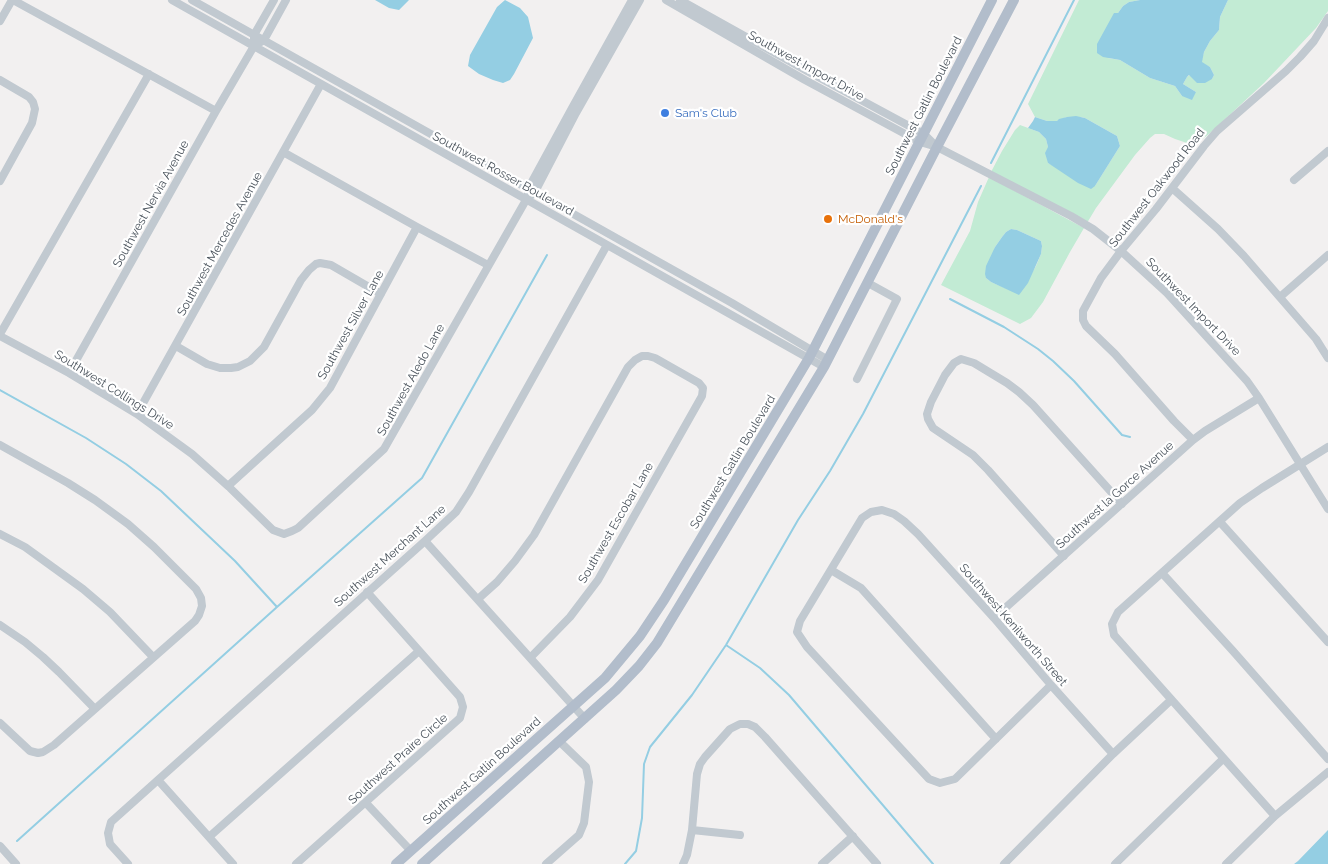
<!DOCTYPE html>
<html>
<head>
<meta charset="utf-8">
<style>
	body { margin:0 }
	canvas { display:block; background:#f2f0f0 }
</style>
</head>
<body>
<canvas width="1328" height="864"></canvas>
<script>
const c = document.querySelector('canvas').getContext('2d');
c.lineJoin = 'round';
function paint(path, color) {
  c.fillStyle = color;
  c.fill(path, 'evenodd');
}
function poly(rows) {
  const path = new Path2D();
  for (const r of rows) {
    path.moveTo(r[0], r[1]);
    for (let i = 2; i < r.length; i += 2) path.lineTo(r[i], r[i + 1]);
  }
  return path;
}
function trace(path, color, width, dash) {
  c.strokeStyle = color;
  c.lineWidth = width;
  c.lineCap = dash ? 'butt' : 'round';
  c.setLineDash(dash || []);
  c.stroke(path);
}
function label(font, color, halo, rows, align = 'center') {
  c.font = font + ' Raleway,sans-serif';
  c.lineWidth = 4.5;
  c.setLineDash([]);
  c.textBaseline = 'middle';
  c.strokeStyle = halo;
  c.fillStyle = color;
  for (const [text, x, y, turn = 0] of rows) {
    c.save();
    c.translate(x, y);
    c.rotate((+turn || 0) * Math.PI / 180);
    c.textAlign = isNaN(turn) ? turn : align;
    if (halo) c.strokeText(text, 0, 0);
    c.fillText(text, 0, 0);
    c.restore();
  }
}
paint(poly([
	[1079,0,1140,0,1129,2,1123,6,1118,13,1108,58,1120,60,1150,78,1175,86,1182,96,1196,92,1183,84,1187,77,1190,75,1212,79,1214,75,1210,67,1201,63,1204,52,1210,41,1219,30,1220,17,1228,0,1328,0,1328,11,1316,28,1264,83,1209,134,1201,140,1187,143,1175,139,1164,134,1155,134,1150,138,1135,155,1096,208,1087,223,991,172,1002,151,1015,130,1020,125,1039,132,1046,139,1048,147,1048,163,1095,186,1120,146,1117,136,1085,118,1081,117,1067,117,1057,121,1047,121,1035,117,1028,104],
	[989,177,1084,228,1070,252,1043,302,1031,318,1020,324,941,285,970,231,978,202],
	[1011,229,1017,230,1041,241,1042,246,1041,254,1036,266,1019,294,991,282,986,278,995,247,1002,237,1006,232]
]), '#c2ebd4');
paint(poly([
	[375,0,409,0,399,10,389,8],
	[505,0,520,8,528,17,533,38,514,74,510,80,503,83,493,80,479,74,468,66,470,55,497,7],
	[1140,0,1228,0,1220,17,1219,30,1210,41,1204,52,1202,62,1210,67,1214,75,1212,79,1205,83,1197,83,1189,75,1187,77,1183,84,1196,92,1192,100,1182,96,1175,86,1150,78,1120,60,1103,57,1097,53,1097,44,1114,13,1118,13,1123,6,1129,2],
	[1076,116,1085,118,1117,136,1120,146,1095,186,1091,189,1078,183,1048,163,1045,153,1048,147,1046,139,1039,132,1028,128,1033,121,1035,117,1047,121,1057,121,1059,119,1067,117],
	[1011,229,1017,230,1041,241,1042,246,1041,254,1028,283,1019,295,991,282,986,278,985,274,986,266,995,247,1002,237,1006,232],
	[1328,830,1328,864,1294,864,1298,861]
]), '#94cee3');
trace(poly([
	[991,163,1074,0],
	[950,299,1004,327,1038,349,1053,361,1074,381,1122,435,1130,437],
	[0,390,86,438,126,464,161,491,235,561,277,607],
	[726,645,760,668,789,695,933,864],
	[17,841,277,607,422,478,547,255],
	[625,864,636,851,642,818,644,764,650,747,692,695,726,645,798,520,830,471,863,414,981,186]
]), '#94cee3', 2);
trace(poly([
	[13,0,216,111],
	[172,0,824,367],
	[192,0,732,303,828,360],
	[666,0,805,80,920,142,937,147,1071,216,1093,229,1121,251,1167,293,1247,381,1259,398,1328,509],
	[680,0,809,72,924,134,935,145],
	[0,21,12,0],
	[254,39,254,35,274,0],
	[0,80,29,97,33,102,35,109,32,123,0,181],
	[283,152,417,227,488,265],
	[1294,180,1328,151],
	[1172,188,1218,229,1244,256,1316,339,1328,358],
	[528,193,528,189,571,110,632,0],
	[1280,297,1328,255],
	[0,334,149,74],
	[0,336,69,373,137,414,192,454,228,486,273,530,284,534,292,531,298,528,384,449,526,200,535,192,576,113,640,0],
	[176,346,207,364,220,368,231,368,238,367,250,361,264,347,301,280,309,270,316,264,320,263,331,265,381,294],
	[69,373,216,111,254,46,264,40,286,0],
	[857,379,897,299,868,283],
	[137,414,321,84],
	[1193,440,1174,421,1115,354,1086,326,1083,320,1083,311,1101,278,1121,251,1156,209,1204,146,1217,131,1286,71,1300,57,1314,41,1328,18],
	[0,445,68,483,95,500,128,524,154,547,196,589,201,598,202,606,199,615,195,621,54,745,43,752,38,753,30,751,0,723],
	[228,486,312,410,330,388,417,227],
	[1220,522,1328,642],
	[0,534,25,547,83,589,110,612,153,657],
	[425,541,585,719],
	[1064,556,988,470,973,455,933,428,928,419,927,414,931,402,945,375,954,363,961,359,974,363,1007,383,1019,392,1033,405,1122,504],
	[831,570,861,588,996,739],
	[1162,573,1233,651,1328,759],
	[478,599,497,582,515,561,534,535,628,367,635,360,642,356,648,356,655,358,699,383,703,388,702,396,598,580,570,617,530,658],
	[994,618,1193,440,1205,431,1259,398],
	[0,625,25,642,43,657,59,672,95,709],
	[1051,685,955,779,940,783,929,779,807,647,797,632,800,621,862,518,871,512,882,510,894,514,904,521,918,534,994,618,1051,685,1113,754],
	[158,780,233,864],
	[366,803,411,851],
	[1275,816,1114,635,1112,624,1118,612,1240,503,1262,488,1328,447],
	[692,830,740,835],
	[209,837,419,651],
	[0,846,16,864],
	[128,864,110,844,108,833,111,822,425,541,456,512,469,492,607,245],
	[296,864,460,718,463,707,460,697,367,592],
	[546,864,579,835,584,823,589,782,586,767,559,741],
	[683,864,687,855,692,830,697,774,700,764,705,757,730,729,740,724,748,724,755,727,765,737,877,864],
	[822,864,853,836],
	[1004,864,1113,754,1171,700],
	[1115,864,1223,759],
	[1226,864,1275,816,1328,772]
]), '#c1c9d0', 8);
trace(poly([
	[396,864,605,678,640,636,664,600,809,358,992,0],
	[422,864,616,690,639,666,657,643,824,367,937,147,1014,0]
]), '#b2bdcb', 10);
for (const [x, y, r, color] of [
	[665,113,5,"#3f7fe0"],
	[828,219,5,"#e8710a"]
]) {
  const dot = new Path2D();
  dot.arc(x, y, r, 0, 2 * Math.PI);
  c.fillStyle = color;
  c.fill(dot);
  trace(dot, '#fff', 2);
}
label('12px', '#49525b', '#fff', [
	["Southwest Import Drive",806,66,29],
	["Southwest Gatlin Boulevard",924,106,-63],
	["Southwest Rosser Boulevard",503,174,29],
	["Southwest Oakwood Road",1157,188,-52],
	["Southwest Nervia Avenue",151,204,-61],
	["Southwest Mercedes Avenue",220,244,-61],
	["Southwest Import Drive",1193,307,46],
	["Southwest Silver Lane",351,325,-61],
	["Southwest Aledo Lane",411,380,-61],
	["Southwest Collings Drive",114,390,32],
	["Southwest Gatlin Boulevard",733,462,-59],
	["Southwest la Gorce Avenue",1115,495,-42],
	["Southwest Escobar Lane",616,523,-60],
	["Southwest Merchant Lane",390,556,-42],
	["Southwest Kenilworth Street",1013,625,49],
	["Southwest Praire Circle",398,759,-42],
	["Southwest Gatlin Boulevard",482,771,-42]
]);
label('12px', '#366cbe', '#fff', [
	["Sam's Club",675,113]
], 'left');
label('12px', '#c56008', '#fff', [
	["McDonald's",838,219]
], 'left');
</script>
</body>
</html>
